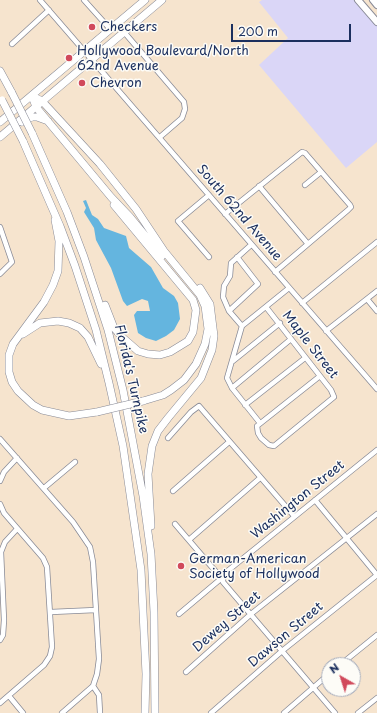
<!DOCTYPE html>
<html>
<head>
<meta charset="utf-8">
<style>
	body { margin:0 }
	#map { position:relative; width:377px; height:713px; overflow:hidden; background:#f6e4ce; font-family:"Playpen Sans",sans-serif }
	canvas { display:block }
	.north { position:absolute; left:321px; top:657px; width:40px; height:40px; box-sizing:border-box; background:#fdfcf7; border:1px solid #a3aaba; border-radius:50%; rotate:321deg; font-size:11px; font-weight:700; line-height:16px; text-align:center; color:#1b2f5e }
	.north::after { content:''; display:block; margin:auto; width:14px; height:18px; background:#d1495b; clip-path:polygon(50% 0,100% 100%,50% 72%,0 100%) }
	.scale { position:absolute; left:231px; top:24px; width:120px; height:18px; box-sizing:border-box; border:2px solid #1b2f5e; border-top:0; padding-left:5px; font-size:12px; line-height:14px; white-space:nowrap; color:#1b2f5e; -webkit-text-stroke:3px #fdfcf7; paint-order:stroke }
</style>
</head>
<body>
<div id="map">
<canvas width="377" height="713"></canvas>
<div class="north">N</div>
<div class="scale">200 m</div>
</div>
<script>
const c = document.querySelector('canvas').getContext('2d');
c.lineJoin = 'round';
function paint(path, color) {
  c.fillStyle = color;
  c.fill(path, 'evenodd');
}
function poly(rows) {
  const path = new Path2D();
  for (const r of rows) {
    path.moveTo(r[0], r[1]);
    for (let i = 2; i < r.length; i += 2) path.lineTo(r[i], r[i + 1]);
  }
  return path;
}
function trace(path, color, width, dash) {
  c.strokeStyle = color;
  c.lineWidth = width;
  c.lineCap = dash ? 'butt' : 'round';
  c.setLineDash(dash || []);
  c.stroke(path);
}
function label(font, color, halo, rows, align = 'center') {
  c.font = font + ' "Playpen Sans",sans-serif';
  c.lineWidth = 3;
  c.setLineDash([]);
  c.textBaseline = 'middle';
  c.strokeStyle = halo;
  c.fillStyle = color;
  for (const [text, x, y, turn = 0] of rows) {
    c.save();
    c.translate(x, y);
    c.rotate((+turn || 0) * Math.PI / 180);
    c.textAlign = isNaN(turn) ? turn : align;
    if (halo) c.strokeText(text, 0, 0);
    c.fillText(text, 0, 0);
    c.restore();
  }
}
paint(poly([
	[262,0,355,0,377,26,377,142,346,168,259,65,288,38,259,2]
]), '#dad6f7');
paint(poly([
	[86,200,92,215,98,219,104,228,126,236,129,248,151,267,163,288,174,296,178,303,180,319,174,330,166,336,156,341,146,338,138,333,134,315,137,311,150,311,148,301,142,299,127,306,123,301,111,268,96,240,94,228,84,212,86,208,83,201]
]), '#64b5df');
const minor = poly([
	[40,0,377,389],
	[84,0,110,29],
	[124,32,184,102,185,109,182,118,160,137],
	[12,44,49,10],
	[305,185,321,172],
	[259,186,308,244],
	[225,214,302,152,305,153,350,205,351,207,348,210,275,272],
	[0,227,12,262,0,274],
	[209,257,178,221,209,195],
	[367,299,377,311],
	[302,303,377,242],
	[266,307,331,390,334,397,274,446,269,445,261,438,258,433,257,426,320,376],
	[229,311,258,284,237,257],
	[242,326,229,311,223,297,224,286,230,276,231,263,251,245],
	[326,331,377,291],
	[233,361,280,323],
	[232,388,291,339],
	[245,405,305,358],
	[260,423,232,388,227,378,242,326,289,288],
	[168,438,191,412,199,406,294,516],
	[0,439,73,522,90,547,93,562,99,659,97,674,93,686,62,713],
	[0,481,4,472,17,458],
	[44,488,75,462],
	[173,491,229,442],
	[315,500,377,575],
	[0,504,4,513,43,558,47,567,52,647,50,656,44,665,0,703],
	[175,524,217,573,223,577],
	[190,539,260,478],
	[223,577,223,582,335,713],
	[51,612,96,610],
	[179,614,223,577,225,573,377,450],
	[0,640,3,635,4,620,1,552,5,542,17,529],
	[340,665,377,635],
	[186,672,251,614,377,514],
	[93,686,99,695,100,713],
	[9,696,23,713],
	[211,713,282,651,377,575],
	[284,713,329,674],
	[358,713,377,698]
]);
const major = poly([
	[358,0,377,22],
	[373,0,377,5]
]);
const highway = poly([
	[0,71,12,93],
	[32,96,42,101,100,164,136,209,164,251,200,295,205,306,208,329,205,344,196,364,184,380,171,390,163,395,143,401],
	[32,96,36,107,111,197,130,217,162,256],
	[0,122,145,0],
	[22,122,32,117,37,117,48,121],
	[32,133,67,212,84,257,108,330,123,390,143,496,151,554,154,612,155,713],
	[0,137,162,0],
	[23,141,60,226,75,266,96,330,109,383,123,446,141,570,146,674,145,713],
	[55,220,59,241,58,271,53,285,44,302,13,344,9,355,9,372,12,382,18,391,33,405,42,410,69,416,97,412],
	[105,305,114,328,123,338,138,351,148,354,160,355,170,352,188,341,193,332,196,310,193,300,114,205],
	[23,334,40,323,58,321,69,323,80,328,88,337,101,364],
	[151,526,148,474,152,446,158,431,168,418,201,378,212,350,214,336,210,304,200,288]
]);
trace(minor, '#888a96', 6);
trace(major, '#888a96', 8);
trace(highway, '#888a96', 8);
trace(minor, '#fff', 4.5);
trace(major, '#fff', 6);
trace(highway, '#fff', 7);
const highwayBridge = poly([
	[12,93,32,133],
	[2,100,23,141],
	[97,412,143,401]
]);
trace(highwayBridge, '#888a96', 8, []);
trace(highwayBridge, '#fff', 7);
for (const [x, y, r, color] of [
	[92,27,4,"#d1495b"],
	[69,58,4,"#d1495b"],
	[82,83,4,"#d1495b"],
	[181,566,4,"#d1495b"]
]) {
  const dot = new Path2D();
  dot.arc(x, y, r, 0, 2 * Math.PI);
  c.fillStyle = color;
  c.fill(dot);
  trace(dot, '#fdfcf7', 1.5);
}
label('13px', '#1b2f5e', '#fdfcf7', [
	["Checkers",100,27],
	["Hollywood Boulevard/North",77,51],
	["62nd Avenue",77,66],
	["Chevron",90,83],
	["German-American",189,559],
	["Society of Hollywood",189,574]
], 'left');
label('13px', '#1b2f5e', '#fdfcf7', [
	["South 62nd Avenue",239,213,49],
	["Maple Street",310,345,52],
	["Florida's Turnpike",131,379,77],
	["Washington Street",298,500,-39],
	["Dewey Street",227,622,-41],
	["Dawson Street",286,635,-40]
]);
</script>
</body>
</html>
